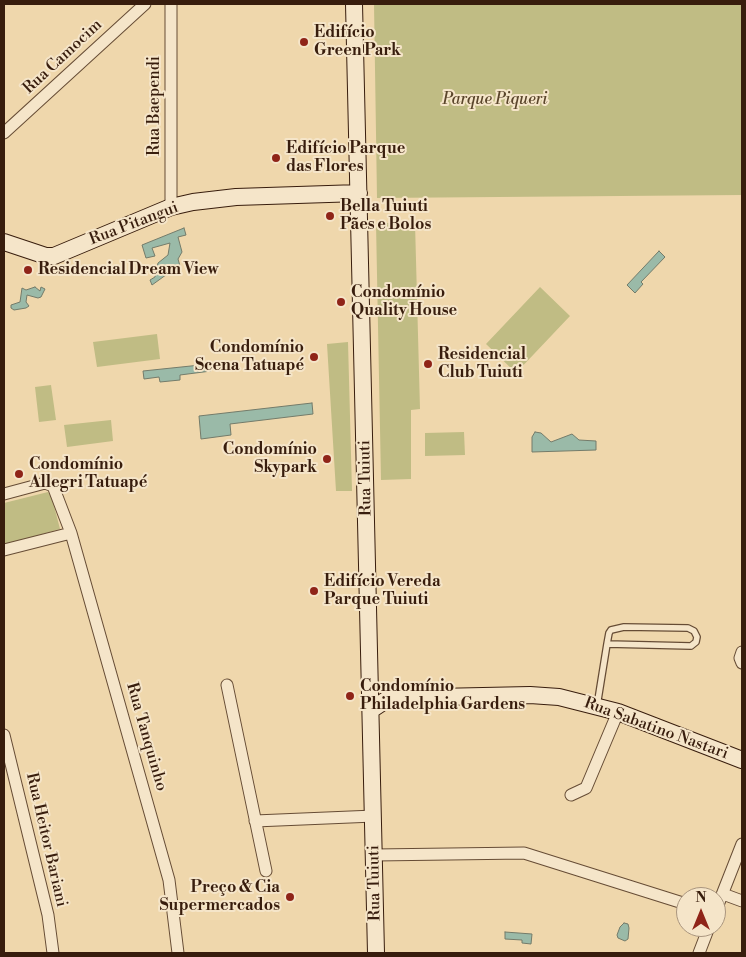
<!DOCTYPE html>
<html>
<head>
<meta charset="utf-8">
<style>
	body { margin:0 }
	#map { position:relative; width:746px; height:957px; overflow:hidden; background:#efd7ac; font-family:"Libre Bodoni",serif }
	canvas { display:block }
	.frame { position:absolute; inset:0; border:5px solid #381d0d; pointer-events:none }
	.north { position:absolute; left:676px; top:887px; width:50px; height:50px; box-sizing:border-box; background:#f5e5c9; border:1px solid #a9957e; border-radius:50%; rotate:0deg; font-size:14px; font-weight:700; line-height:20px; text-align:center; color:#381d0d }
	.north::after { content:''; display:block; margin:auto; width:18px; height:22px; background:#8f2418; clip-path:polygon(50% 0,100% 100%,50% 72%,0 100%) }
</style>
</head>
<body>
<div id="map">
<canvas width="746" height="957"></canvas>
<div class="frame"></div>
<div class="north">N</div>
</div>
<script>
const c = document.querySelector('canvas').getContext('2d');
c.lineJoin = 'round';
function paint(path, color) {
  c.fillStyle = color;
  c.fill(path, 'evenodd');
}
function poly(rows) {
  const path = new Path2D();
  for (const r of rows) {
    path.moveTo(r[0], r[1]);
    for (let i = 2; i < r.length; i += 2) path.lineTo(r[i], r[i + 1]);
  }
  return path;
}
function trace(path, color, width, dash) {
  c.strokeStyle = color;
  c.lineWidth = width;
  c.lineCap = dash ? 'butt' : 'round';
  c.setLineDash(dash || []);
  c.stroke(path);
}
function label(font, color, halo, rows, align = 'center') {
  c.font = font + ' "Libre Bodoni",serif';
  c.lineWidth = 4;
  c.setLineDash([]);
  c.textBaseline = 'middle';
  c.strokeStyle = halo;
  c.fillStyle = color;
  for (const [text, x, y, turn = 0] of rows) {
    c.save();
    c.translate(x, y);
    c.rotate((+turn || 0) * Math.PI / 180);
    c.textAlign = isNaN(turn) ? turn : align;
    if (halo) c.strokeText(text, 0, 0);
    c.fillText(text, 0, 0);
    c.restore();
  }
}
paint(poly([
	[374,4,742,4,742,195,377,198],
	[376,223,415,223,420,409,411,410,411,479,381,480],
	[540,287,570,316,516,373,486,344],
	[157,334,160,359,97,367,93,342],
	[348,342,352,491,336,491,327,344],
	[51,385,56,420,39,422,35,387],
	[111,420,113,441,67,447,64,425],
	[464,432,465,455,425,456,425,433],
	[48,492,52,498,60,529,4,545,4,503]
]), '#c0bc84');
const water = poly([
	[184,228,186,235,178,237,182,252,178,259,180,266,178,270,170,272,152,285,150,280,155,277,158,263,168,255,170,243,152,248,155,256,146,258,142,245,184,228],
	[659,251,665,257,641,282,643,284,635,293,627,285,659,251],
	[35,287,40,291,41,287,45,289,41,297,38,298,27,295,26,302,29,306,26,308,14,310,11,308,11,305,20,302,22,288,26,290,35,287],
	[210,364,211,371,180,375,180,380,160,382,159,377,144,379,143,371,210,364],
	[312,403,313,414,230,424,231,435,201,439,199,416,312,403],
	[535,432,541,433,551,442,572,434,579,440,596,441,596,450,532,452,532,437,535,432],
	[624,923,628,924,629,928,628,939,625,941,618,938,617,935,620,927,624,923],
	[505,932,532,934,531,944,522,943,522,940,505,939,505,932]
]);
paint(water, '#9abaa8');
trace(water, '#737b6a', 1);
const lane = poly([
	[597,706,607,644,609,633,611,630,624,627,688,628,694,631,697,637,696,642,691,646,607,644]
]);
const street = poly([
	[171,4,171,207],
	[4,133,145,4],
	[4,494,45,483,53,486,71,533,4,550],
	[71,533,169,880,178,953],
	[742,652,740,658,742,663],
	[227,685,266,871],
	[4,735,48,915,53,953],
	[571,795,586,788,618,712],
	[255,821,374,816],
	[375,855,524,853,686,904],
	[723,894,742,901],
	[716,910,742,844],
	[699,953,709,927]
]);
const secondary = poly([
	[354,4,376,953],
	[4,242,46,256,54,256,171,207,193,202,236,197,359,193],
	[371,710,389,698,530,695,559,697,618,712,742,760]
]);
trace(lane, '#664c35', 8);
trace(street, '#664c35', 13);
trace(secondary, '#381d0d', 18);
trace(lane, '#f5e5c9', 5.5);
trace(street, '#f5e5c9', 11);
trace(secondary, '#f5e5c9', 16);
for (const [x, y, r, color] of [
	[304,42,5,"#8f2418"],
	[276,158,5,"#8f2418"],
	[330,216,5,"#8f2418"],
	[28,270,5,"#8f2418"],
	[341,302,5,"#8f2418"],
	[314,357,5,"#8f2418"],
	[428,364,5,"#8f2418"],
	[327,459,5,"#8f2418"],
	[19,474,5,"#8f2418"],
	[314,591,5,"#8f2418"],
	[350,696,5,"#8f2418"],
	[290,897,5,"#8f2418"]
]) {
  const dot = new Path2D();
  dot.arc(x, y, r, 0, 2 * Math.PI);
  c.fillStyle = color;
  c.fill(dot);
  trace(dot, '#f5e5c9', 2);
}
label('bold 16px', '#381d0d', '#f5e5c9', [
	["Edifício",314,33],
	["Green Park",314,51],
	["Edifício Parque",286,149],
	["das Flores",286,167],
	["Bella Tuiuti",340,207],
	["Pães e Bolos",340,225],
	["Residencial Dream View",38,270],
	["Condomínio",351,293],
	["Quality House",351,311],
	["Condomínio",304,348,"right"],
	["Scena Tatuapé",304,366,"right"],
	["Residencial",438,355],
	["Club Tuiuti",438,373],
	["Condomínio",317,450,"right"],
	["Skypark",317,468,"right"],
	["Condomínio",29,465],
	["Allegri Tatuapé",29,483],
	["Edifício Vereda",324,582],
	["Parque Tuiuti",324,600],
	["Condomínio",360,687],
	["Philadelphia Gardens",360,705],
	["Preço & Cia",280,888,"right"],
	["Supermercados",280,906,"right"]
], 'left');
label('16px', '#381d0d', '#f5e5c9', [
	["Rua Camocim",63,57,-43],
	["Rua Baependi",155,106,-90],
	["Rua Pitangui",134,224,-21],
	["Rua Tuiuti",366,478,-91],
	["Rua Sabatino Nastari",656,729,20],
	["Rua Tanquinho",146,737,74],
	["Rua Heitor Bariani",46,840,77],
	["Rua Tuiuti",375,883,-91]
]);
label('italic 16px', '#5a452b', '#f5e5c9', [
	["Parque Piqueri",495,100]
]);
</script>
</body>
</html>
